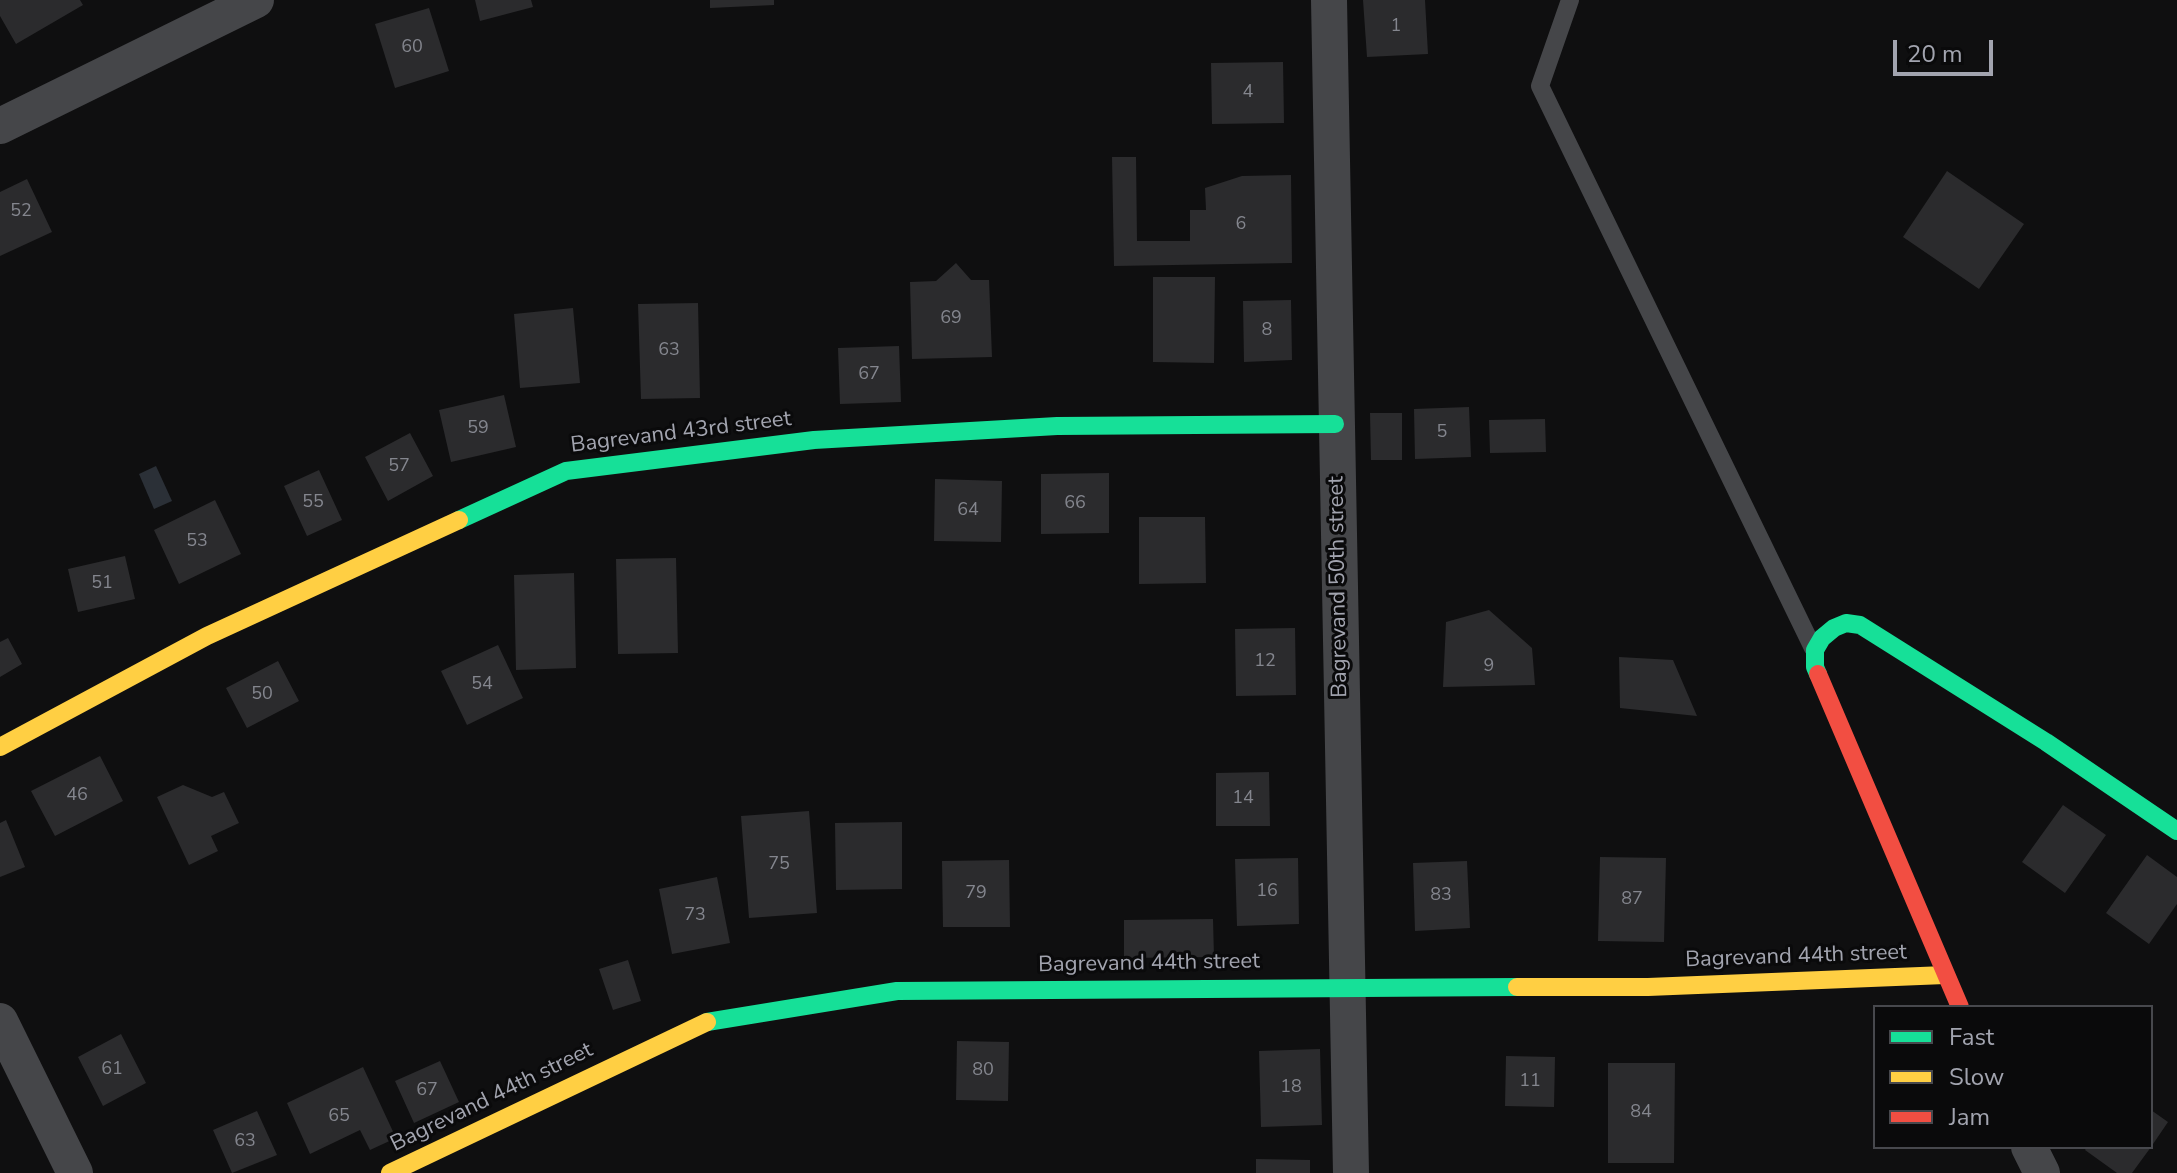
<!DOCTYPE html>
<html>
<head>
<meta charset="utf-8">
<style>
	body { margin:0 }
	#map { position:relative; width:2177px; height:1173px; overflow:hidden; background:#0f0f10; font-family:"Nunito Sans",sans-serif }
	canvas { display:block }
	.legend { position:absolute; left:1873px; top:1005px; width:280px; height:144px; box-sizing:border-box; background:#0a0a0b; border:2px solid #47484d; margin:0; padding:10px 14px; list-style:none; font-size:24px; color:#a2a4af }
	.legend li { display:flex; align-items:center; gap:16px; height:40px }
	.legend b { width:40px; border:2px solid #47484d }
	.scale { position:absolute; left:1893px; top:40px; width:100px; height:36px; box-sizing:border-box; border:4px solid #a2a4af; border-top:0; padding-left:10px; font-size:24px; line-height:28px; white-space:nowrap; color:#a2a4af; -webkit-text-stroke:6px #0a0a0b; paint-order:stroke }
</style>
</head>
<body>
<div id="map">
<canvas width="2177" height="1173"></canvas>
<ul class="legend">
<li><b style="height:10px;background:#16e098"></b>Fast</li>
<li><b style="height:10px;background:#ffcf43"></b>Slow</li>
<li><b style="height:10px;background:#f24e42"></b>Jam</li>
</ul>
<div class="scale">20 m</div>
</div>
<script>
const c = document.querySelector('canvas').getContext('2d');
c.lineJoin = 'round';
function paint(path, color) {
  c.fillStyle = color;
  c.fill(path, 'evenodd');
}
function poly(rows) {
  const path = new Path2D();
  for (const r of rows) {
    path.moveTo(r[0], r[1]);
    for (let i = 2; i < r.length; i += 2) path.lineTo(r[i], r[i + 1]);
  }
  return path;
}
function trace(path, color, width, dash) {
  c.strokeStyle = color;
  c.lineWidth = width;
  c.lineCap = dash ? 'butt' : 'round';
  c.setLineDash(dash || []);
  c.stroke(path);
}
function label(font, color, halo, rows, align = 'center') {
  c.font = font + ' "Nunito Sans",sans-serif';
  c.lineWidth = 6;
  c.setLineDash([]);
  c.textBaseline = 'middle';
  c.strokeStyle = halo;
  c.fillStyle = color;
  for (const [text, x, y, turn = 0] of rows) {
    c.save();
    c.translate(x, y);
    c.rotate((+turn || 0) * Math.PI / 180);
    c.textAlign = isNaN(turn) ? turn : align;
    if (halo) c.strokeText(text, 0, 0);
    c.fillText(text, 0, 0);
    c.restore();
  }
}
paint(poly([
	[156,466,172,501,154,509,139,474]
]), '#2b3037');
paint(poly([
	[0,0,80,0,83,5,16,44,0,16],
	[475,0,531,0,533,7,480,21],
	[710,0,774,0,774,5,710,8],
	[1363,0,1425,0,1428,54,1367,57],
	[429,8,449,71,395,88,375,24],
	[1283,62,1284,123,1212,124,1211,63],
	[1112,157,1136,157,1137,241,1190,241,1190,210,1206,210,1205,188,1242,176,1291,175,1292,263,1114,266],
	[1947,171,2024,224,1979,289,1903,237],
	[27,179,52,232,0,256,0,192],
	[956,263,971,280,989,280,992,357,912,359,910,282,936,281],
	[1153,277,1215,277,1214,363,1153,362],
	[1291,300,1292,360,1244,362,1243,301],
	[698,303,700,398,641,399,638,304],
	[573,308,580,383,520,388,514,314],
	[899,346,901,402,840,404,838,348],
	[504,395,516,447,451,462,439,410],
	[1469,407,1471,457,1415,459,1414,409],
	[1370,413,1402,413,1402,460,1371,460],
	[1545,419,1546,452,1490,453,1489,420],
	[410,433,433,476,388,501,365,457],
	[319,470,342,520,307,536,284,486],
	[1109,473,1109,533,1041,534,1041,474],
	[935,479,1002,481,1001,542,934,541],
	[215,500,241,554,179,584,154,530],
	[1139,517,1205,517,1206,583,1139,584],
	[125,556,135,599,78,612,68,569],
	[676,558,678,653,618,654,616,559],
	[574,573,576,668,516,670,514,575],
	[1489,610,1532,648,1535,685,1443,687,1446,622],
	[1295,628,1296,695,1236,696,1235,629],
	[8,638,22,664,0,677,0,642],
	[498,645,523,698,467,725,441,671],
	[1619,657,1673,660,1697,716,1620,708],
	[278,661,299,701,247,728,226,688],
	[100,756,123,801,55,836,31,791],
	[1269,772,1270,826,1216,826,1216,773],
	[183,785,212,797,224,792,239,823,211,836,218,851,189,865,157,797],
	[2063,805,2106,835,2065,893,2022,862],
	[809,811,817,913,749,918,741,816],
	[6,820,25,867,0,877,0,823],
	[902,822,902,889,836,890,835,823],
	[2147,855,2177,877,2177,904,2149,944,2106,913],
	[1600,857,1666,858,1664,942,1598,941],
	[1298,858,1299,924,1237,926,1235,859],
	[1009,860,1010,927,943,927,942,861],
	[1467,861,1470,928,1415,931,1413,863],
	[717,877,730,943,672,954,659,889],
	[1213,919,1214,957,1124,958,1124,920],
	[628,960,641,1001,613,1010,599,969],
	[121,1034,146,1083,103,1106,78,1057],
	[957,1041,1009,1042,1008,1101,956,1100],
	[1320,1049,1322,1125,1261,1127,1259,1051],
	[1506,1056,1555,1057,1554,1107,1505,1106],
	[440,1061,459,1102,414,1123,395,1081],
	[1608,1063,1675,1063,1674,1163,1608,1163],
	[363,1067,396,1138,370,1150,360,1130,310,1154,287,1103],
	[2151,1110,2168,1122,2151,1147],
	[257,1111,277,1155,232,1173,213,1130],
	[2087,1147,2151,1147,2132,1173,2117,1173,2085,1150],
	[1256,1159,1310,1160,1310,1173,1256,1173]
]), '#2b2b2d');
trace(poly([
	[1570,0,1540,86,1813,648]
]), '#454649', 18);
trace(poly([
	[1329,0,1351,1173],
	[0,126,256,0],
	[0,1021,75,1173],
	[2029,1147,2042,1173]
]), '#454649', 36);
trace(poly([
	[459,520,566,471,814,440,1057,426,1335,424],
	[1818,674,1815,667,1815,650,1822,638,1834,628,1846,623,1860,625,2046,742,2177,831],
	[707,1022,897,991,1517,987]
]), '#16e098', 18);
trace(poly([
	[0,747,207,636,459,520],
	[1517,987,1648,987,1945,975],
	[390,1173,707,1022]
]), '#ffcf43', 18);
trace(poly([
	[1818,674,1960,1007]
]), '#f24e42', 18);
label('18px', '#84868e', null, [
	["1",1396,27],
	["60",412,48],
	["4",1248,93],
	["52",21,212],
	["6",1241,225],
	["69",951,319],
	["8",1267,331],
	["63",669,351],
	["67",869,375],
	["59",478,429],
	["5",1442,433],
	["57",399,467],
	["55",313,503],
	["66",1075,504],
	["64",968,511],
	["53",197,542],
	["51",102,584],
	["12",1265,662],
	["9",1489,667],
	["54",482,685],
	["50",262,695],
	["46",77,796],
	["14",1243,799],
	["75",779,865],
	["16",1267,892],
	["79",976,894],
	["83",1441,896],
	["87",1632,900],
	["73",695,916],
	["61",112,1070],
	["80",983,1071],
	["11",1530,1082],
	["18",1291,1088],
	["67",427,1091],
	["84",1641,1113],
	["65",339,1117],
	["63",245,1142]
]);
label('22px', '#a2a4af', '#0a0a0b', [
	["Bagrevand 43rd street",681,433,-7],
	["Bagrevand 50th street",1339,587,-91],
	["Bagrevand 44th street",1796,957,-2],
	["Bagrevand 44th street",1149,964,-1],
	["Bagrevand 44th street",492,1098,-26]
]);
</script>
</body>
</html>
